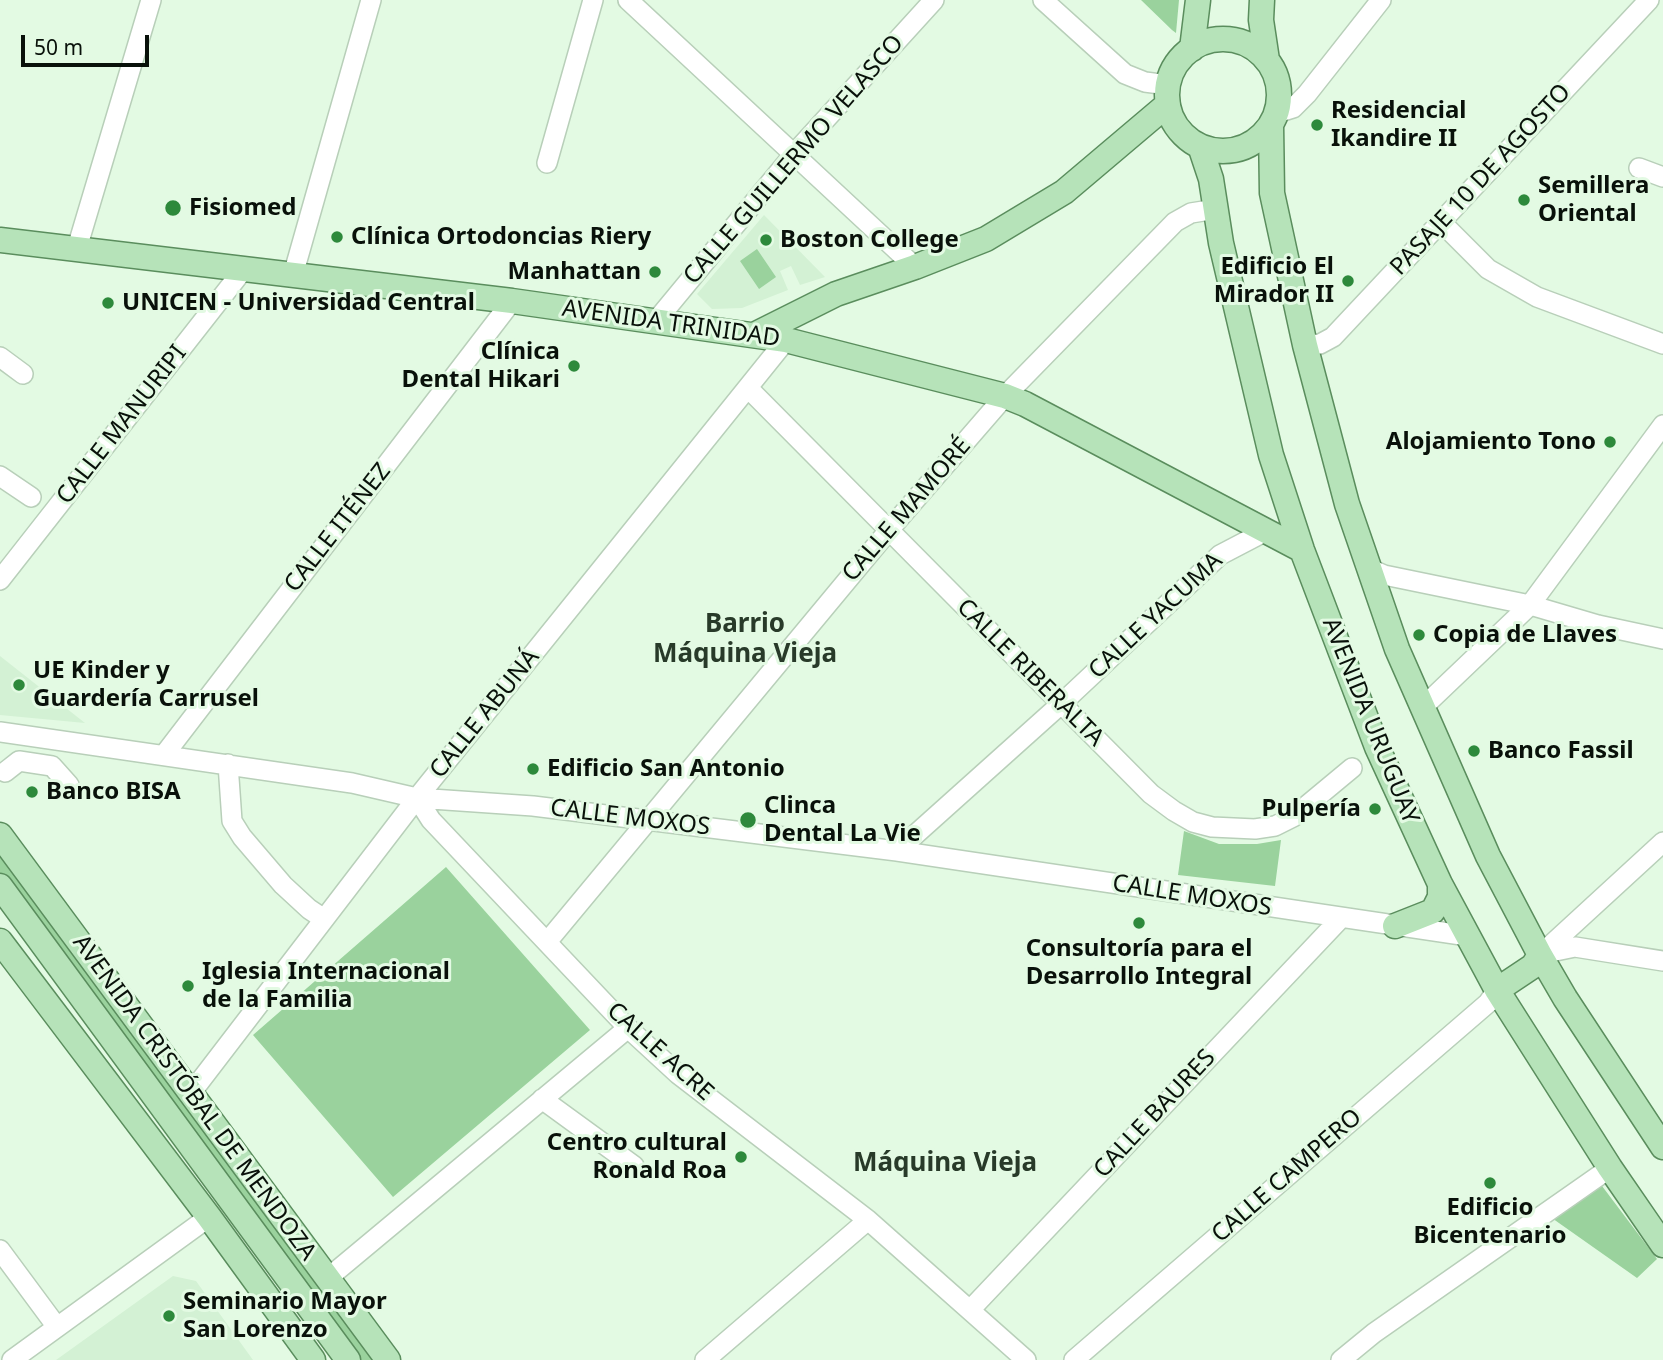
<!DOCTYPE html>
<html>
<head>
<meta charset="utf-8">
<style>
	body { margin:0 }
	#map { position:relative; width:1663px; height:1360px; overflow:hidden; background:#e3fae3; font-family:"Noto Sans",sans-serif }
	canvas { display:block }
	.scale { position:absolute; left:21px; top:35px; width:128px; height:32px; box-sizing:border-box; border:4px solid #09110a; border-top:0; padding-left:9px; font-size:21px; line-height:24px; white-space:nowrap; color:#09110a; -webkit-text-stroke:5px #e3fae3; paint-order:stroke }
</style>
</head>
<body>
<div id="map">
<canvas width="1663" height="1360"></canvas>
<div class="scale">50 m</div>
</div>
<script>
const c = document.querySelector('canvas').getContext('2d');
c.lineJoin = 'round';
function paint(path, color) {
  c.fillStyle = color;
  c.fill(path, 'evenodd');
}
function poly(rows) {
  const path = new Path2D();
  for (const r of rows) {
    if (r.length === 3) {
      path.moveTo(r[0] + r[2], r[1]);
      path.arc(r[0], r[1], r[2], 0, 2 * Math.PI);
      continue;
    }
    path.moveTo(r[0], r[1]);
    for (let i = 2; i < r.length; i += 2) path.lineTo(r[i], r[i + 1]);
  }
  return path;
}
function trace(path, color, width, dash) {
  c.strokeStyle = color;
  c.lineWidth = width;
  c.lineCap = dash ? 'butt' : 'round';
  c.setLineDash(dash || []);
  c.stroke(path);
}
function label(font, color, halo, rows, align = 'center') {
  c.font = font + ' "Noto Sans",sans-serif';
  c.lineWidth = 6;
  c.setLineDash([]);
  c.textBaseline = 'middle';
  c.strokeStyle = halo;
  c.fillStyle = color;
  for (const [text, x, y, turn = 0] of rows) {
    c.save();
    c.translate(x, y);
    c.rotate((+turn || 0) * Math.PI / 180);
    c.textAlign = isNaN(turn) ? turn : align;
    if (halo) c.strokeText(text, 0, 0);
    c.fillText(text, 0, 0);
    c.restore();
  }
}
paint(poly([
	[764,215,825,277,800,285,791,266,780,271,788,290,742,308,712,309,697,294],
	[0,656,85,723,0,715],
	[173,1276,196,1281,253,1360,56,1360]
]), '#d3f1d4');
paint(poly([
	[1141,0,1179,0,1176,33,1172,30],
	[757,249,776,277,759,289,740,261],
	[1184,831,1219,844,1257,844,1281,840,1275,886,1178,875],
	[0,853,373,1360,356,1360,0,874],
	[446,867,590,1030,393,1197,253,1035],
	[1599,1182,1657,1259,1637,1278,1549,1216]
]), '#9ad29d');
const minor = poly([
	[628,0,915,267],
	[1043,0,1125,74,1145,82,1168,85],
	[1277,113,1293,108,1307,94,1381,0],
	[547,163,593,0],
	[1639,168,1663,177],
	[1442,223,1488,269,1537,297,1663,344],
	[77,248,151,0],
	[293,275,371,0],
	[656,321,794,154,934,0],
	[1305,345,1320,344,1333,337,1649,0],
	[0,357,23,374],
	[748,388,1151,794,1174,811,1193,822,1212,827,1255,829,1275,826,1293,817,1352,768],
	[0,476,31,497],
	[1368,568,1384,575,1530,605,1598,625,1663,639],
	[0,580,243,270],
	[1423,707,1530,605,1663,425],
	[0,732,352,783,417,798,533,806,897,851,1468,936],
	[164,755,512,301],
	[228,764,232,821,242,837,283,885,309,909,324,919],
	[5,772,19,761,52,766,69,785],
	[417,798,431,820,628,1028,678,1074,868,1220,1026,1360],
	[897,851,1061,704,1220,555,1266,531],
	[547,942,889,530,1005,396,1175,222,1191,213,1216,209],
	[1541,954,1575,947,1663,961],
	[1540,955,1663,842],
	[191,1093,417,798,786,340],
	[542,1099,634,1166],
	[0,1250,57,1327],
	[328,1278,628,1028],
	[970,1310,1341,918],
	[12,1360,209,1217],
	[705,1360,868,1220],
	[1074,1360,1488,1003,1497,990],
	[1341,1360,1374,1333,1610,1168]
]);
const major = poly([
	[1262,0,1261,20,1267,60],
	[1223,95,56],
	[1192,49,1198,0],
	[1271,125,1272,193,1305,345,1347,504,1397,649,1488,856,1540,955,1565,998,1663,1147],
	[1200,146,1211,179,1221,243,1271,455,1302,550,1377,747,1440,884,1497,990,1610,1168,1663,1245],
	[0,240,512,301,786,340,1005,396,1025,404,1302,550],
	[754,335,836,294,915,267,986,239,1064,192,1168,104],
	[0,835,388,1360],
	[0,886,348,1360],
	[1395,926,1433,911,1440,897,1440,884],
	[0,941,209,1217,313,1360],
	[1497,990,1533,966,1540,955]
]);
trace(minor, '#b8cfb9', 22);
trace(major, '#5a8d5d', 27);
trace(minor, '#fff', 19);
trace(major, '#b6e3b9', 24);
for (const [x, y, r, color] of [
	[1317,125,7,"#2d893b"],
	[1524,200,7,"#2d893b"],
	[173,208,9,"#2d893b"],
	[337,237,7,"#2d893b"],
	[766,240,7,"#2d893b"],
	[655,272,7,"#2d893b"],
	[1348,281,7,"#2d893b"],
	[108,303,7,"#2d893b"],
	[574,366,7,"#2d893b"],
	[1610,442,7,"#2d893b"],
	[1419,635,7,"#2d893b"],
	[19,685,7,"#2d893b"],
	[1474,751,7,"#2d893b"],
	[533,769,7,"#2d893b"],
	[32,792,7,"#2d893b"],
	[1375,809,7,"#2d893b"],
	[748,820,9,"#2d893b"],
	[1139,923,7,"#2d893b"],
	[188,986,7,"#2d893b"],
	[741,1157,7,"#2d893b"],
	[1490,1183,7,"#2d893b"],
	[169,1316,7,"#2d893b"]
]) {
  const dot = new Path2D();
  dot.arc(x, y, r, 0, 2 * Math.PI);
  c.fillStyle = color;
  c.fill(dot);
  trace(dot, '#e3fae3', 2.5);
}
label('bold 24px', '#09110a', '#e3fae3', [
	["Residencial",1331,111],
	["Ikandire II",1331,139],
	["Semillera",1538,186],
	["Oriental",1538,214],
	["Fisiomed",189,208],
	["Clínica Ortodoncias Riery",351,237],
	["Boston College",780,240],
	["Edificio El",1334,267,"right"],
	["Mirador II",1334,295,"right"],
	["Manhattan",641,272,"right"],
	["UNICEN - Universidad Central",122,303],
	["Clínica",560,352,"right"],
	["Dental Hikari",560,380,"right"],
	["Alojamiento Tono",1596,442,"right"],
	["Copia de Llaves",1433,635],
	["UE Kinder y",33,671],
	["Guardería Carrusel",33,699],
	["Banco Fassil",1488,751],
	["Edificio San Antonio",547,769],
	["Banco BISA",46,792],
	["Clinca",764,806],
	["Dental La Vie",764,834],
	["Pulpería",1361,809,"right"],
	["Consultoría para el",1139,949,"center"],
	["Desarrollo Integral",1139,977,"center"],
	["Iglesia Internacional",202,972],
	["de la Familia",202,1000],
	["Centro cultural",727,1143,"right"],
	["Ronald Roa",727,1171,"right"],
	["Edificio",1490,1208,"center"],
	["Bicentenario",1490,1236,"center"],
	["Seminario Mayor",183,1302],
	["San Lorenzo",183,1330]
], 'left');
label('24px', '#09110a', '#e3fae3', [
	["CALLE GUILLERMO VELASCO",794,160,-49],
	["PASAJE 10 DE AGOSTO",1481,180,-47],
	["AVENIDA TRINIDAD",671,324,8],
	["CALLE MANURIPI",122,425,-52],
	["CALLE MAMORÉ",907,510,-49],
	["CALLE ITÉNEZ",338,528,-52],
	["CALLE YACUMA",1156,616,-43],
	["CALLE RIBERALTA",1030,673,45],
	["CALLE ABUNÁ",485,714,-51],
	["AVENIDA URUGUAY",1370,721,68],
	["CALLE MOXOS",630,818,7],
	["CALLE MOXOS",1192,896,9],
	["CALLE ACRE",660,1052,42],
	["AVENIDA CRISTÓBAL DE MENDOZA",194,1098,54],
	["CALLE BAURES",1155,1114,-47],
	["CALLE CAMPERO",1287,1176,-41]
]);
label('bold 26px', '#283a29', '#e3fae3', [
	["Barrio",745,625],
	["Máquina Vieja",745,655],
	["Máquina Vieja",945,1164]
]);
</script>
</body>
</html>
